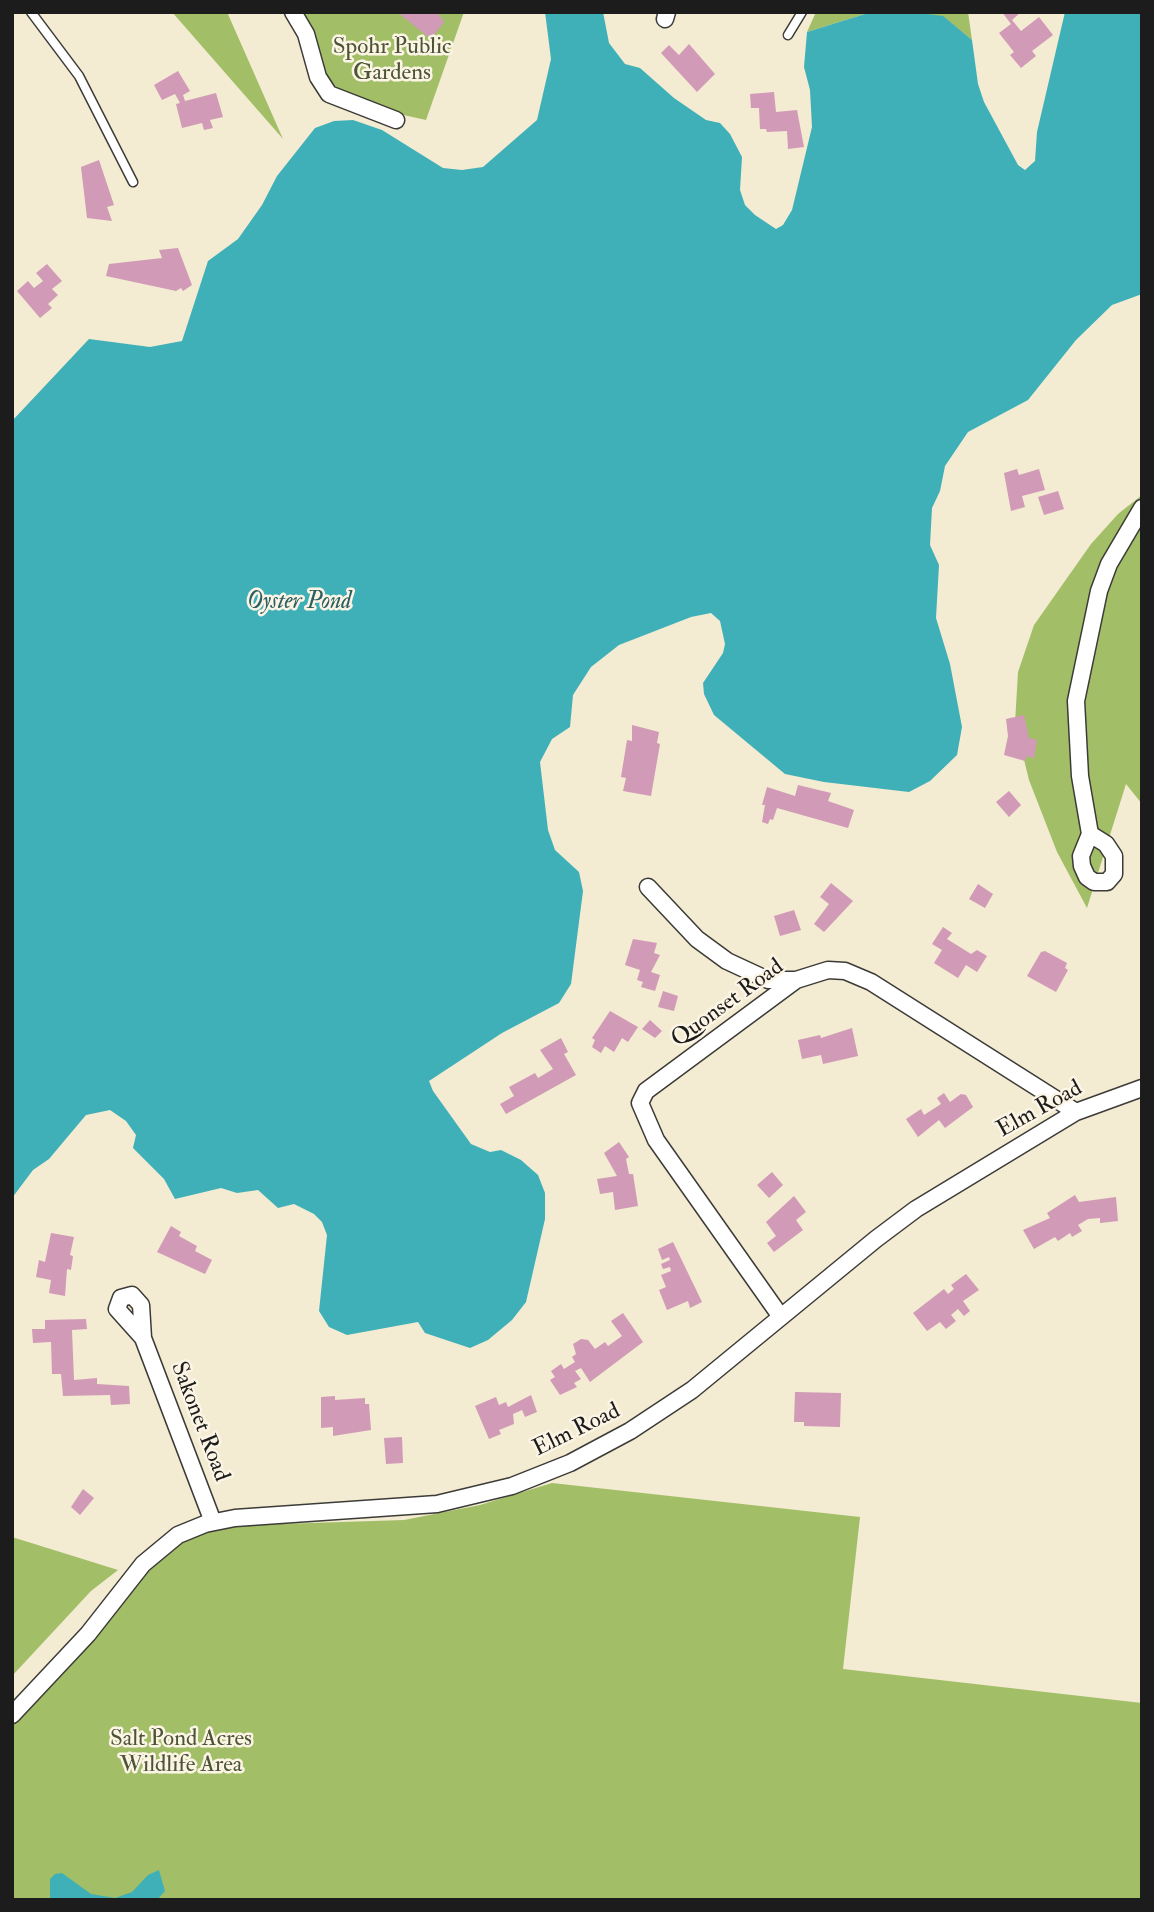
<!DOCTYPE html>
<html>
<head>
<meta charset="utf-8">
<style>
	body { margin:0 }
	#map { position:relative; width:1154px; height:1912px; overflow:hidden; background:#f3ebd2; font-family:"IM FELL Double Pica",serif }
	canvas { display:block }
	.frame { position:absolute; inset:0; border:14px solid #1c1c1c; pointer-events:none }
</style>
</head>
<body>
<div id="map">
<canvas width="1154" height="1912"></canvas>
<div class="frame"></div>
</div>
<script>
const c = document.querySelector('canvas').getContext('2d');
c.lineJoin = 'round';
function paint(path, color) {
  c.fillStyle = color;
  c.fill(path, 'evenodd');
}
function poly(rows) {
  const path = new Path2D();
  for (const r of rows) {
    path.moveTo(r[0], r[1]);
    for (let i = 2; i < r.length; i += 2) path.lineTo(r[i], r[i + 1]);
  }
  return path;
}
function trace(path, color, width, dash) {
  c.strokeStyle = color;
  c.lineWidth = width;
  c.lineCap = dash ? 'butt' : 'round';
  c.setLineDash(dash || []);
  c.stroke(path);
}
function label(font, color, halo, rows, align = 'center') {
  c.font = font + ' "IM FELL Double Pica",serif';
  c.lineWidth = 5;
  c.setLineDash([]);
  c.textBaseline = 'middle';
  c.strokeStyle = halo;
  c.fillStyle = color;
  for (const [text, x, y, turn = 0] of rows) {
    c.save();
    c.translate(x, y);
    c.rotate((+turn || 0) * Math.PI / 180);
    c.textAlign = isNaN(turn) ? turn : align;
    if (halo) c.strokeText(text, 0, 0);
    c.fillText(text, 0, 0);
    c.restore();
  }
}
paint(poly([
	[172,12,227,12,283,139],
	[292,12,464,12,426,120,354,104,312,64],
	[816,12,968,12,972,40,943,17,920,13,865,14,807,32],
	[1142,495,1142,804,1126,784,1087,908,1057,852,1029,780,1015,723,1018,672,1034,625,1091,544,1118,514],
	[552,1483,860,1517,843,1669,1142,1703,1142,1900,12,1900,12,1720,159,1548,217,1526,404,1520,480,1505],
	[12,1537,118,1570,91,1591,12,1676]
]), '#a2bf67');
paint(poly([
	[545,12,603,12,609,43,625,64,640,68,674,98,706,120,720,123,730,134,742,157,740,190,745,205,755,215,776,229,783,225,792,210,812,127,810,90,804,67,807,32,865,14,920,13,943,16,972,40,978,84,984,102,1018,165,1025,170,1035,161,1037,132,1065,12,1142,12,1142,294,1112,305,1076,340,1028,400,968,432,945,466,940,491,932,508,930,545,939,565,936,618,950,664,962,727,957,755,930,781,909,792,824,782,785,774,714,715,704,694,703,683,723,653,725,644,720,621,711,613,691,617,619,645,591,667,573,695,570,727,552,739,540,762,548,830,555,850,579,872,583,891,571,984,559,1003,502,1033,429,1081,433,1091,471,1144,490,1152,501,1150,521,1160,538,1175,545,1193,545,1219,526,1302,512,1320,488,1340,470,1348,425,1333,418,1322,347,1335,329,1327,319,1311,327,1235,322,1222,314,1214,294,1204,278,1208,258,1190,237,1193,221,1188,175,1199,164,1179,133,1148,136,1135,126,1121,110,1110,86,1115,49,1159,33,1170,12,1198,12,421,89,339,150,347,182,341,208,261,238,239,262,205,277,176,315,128,334,121,353,120,382,130,443,168,462,170,483,167,537,120,551,59],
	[159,1870,165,1891,157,1900,50,1900,50,1879,55,1874,62,1873,91,1894,115,1898,132,1892,148,1875]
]), '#3fb0b8');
paint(poly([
	[397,12,437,12,444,22,431,39],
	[1002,12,1021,12,1012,20,1021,31,1039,17,1053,35,1032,51,1036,56,1021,68,1010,55,1014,52,999,33,1011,24],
	[689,44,715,74,697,92,661,53,669,45,679,55],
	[178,71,190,91,183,95,185,101,216,93,223,117,210,120,213,128,204,130,202,123,182,128,176,104,180,103,175,94,162,100,154,85],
	[774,92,776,112,797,110,804,147,788,149,787,131,767,132,766,129,760,129,759,108,751,108,750,94],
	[99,160,114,205,107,207,112,221,87,218,81,167],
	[178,248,192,285,183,291,181,288,176,291,106,276,109,264,162,258,159,250],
	[47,264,62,281,52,289,58,295,48,304,52,308,40,318,17,291,28,281,34,288,43,281,36,273],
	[1017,469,1019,475,1039,469,1045,490,1022,496,1025,507,1011,511,1004,473],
	[1058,491,1064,509,1044,515,1038,497],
	[1024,715,1029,738,1037,740,1034,758,1027,756,1025,761,1004,755,1008,736,1006,719],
	[632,725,659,732,657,743,660,744,651,796,623,791,626,778,621,777,627,740,632,741],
	[798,785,831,793,828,801,854,810,848,828,777,808,773,820,770,819,768,824,762,822,765,805,762,805,767,787,795,796],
	[1009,791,1021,805,1009,817,996,802],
	[831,883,853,901,824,932,814,924,829,904,820,897],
	[978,884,993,894,985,908,969,899],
	[794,910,801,930,780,936,774,916],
	[943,927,952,933,947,939,971,954,977,950,987,956,977,972,966,965,958,978,934,963,942,950,932,944],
	[633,939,657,943,654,953,660,955,651,972,660,975,655,991,641,987,643,982,637,980,640,970,625,965],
	[1045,951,1067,963,1065,968,1068,970,1056,992,1027,976,1041,952],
	[663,991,678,996,674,1011,658,1007],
	[610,1011,638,1027,628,1042,622,1038,614,1052,605,1046,601,1053,592,1047,595,1040,592,1038],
	[650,1020,662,1031,655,1038,642,1029],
	[852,1028,858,1056,823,1064,821,1055,802,1059,798,1040,820,1035,821,1038],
	[561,1038,568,1052,564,1054,576,1075,506,1114,500,1104,514,1096,509,1087,535,1073,538,1078,553,1069,540,1050],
	[944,1093,950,1102,961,1094,966,1095,973,1107,945,1128,939,1120,918,1137,906,1119,921,1109,924,1115,941,1104,937,1098],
	[619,1142,629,1157,626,1159,629,1174,633,1174,638,1206,615,1210,613,1192,600,1194,597,1179,617,1176,604,1153],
	[772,1172,783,1185,769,1198,757,1185],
	[1075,1195,1079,1202,1116,1197,1118,1221,1100,1223,1100,1218,1088,1219,1078,1225,1082,1231,1072,1237,1070,1233,1058,1241,1055,1237,1034,1249,1023,1230,1050,1218,1047,1213],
	[794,1196,806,1212,796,1220,803,1230,774,1252,767,1243,776,1236,766,1222],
	[171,1226,181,1232,179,1236,197,1246,195,1251,212,1260,205,1274,157,1252],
	[51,1233,74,1237,70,1255,73,1256,71,1270,67,1269,65,1296,49,1293,51,1280,36,1277,39,1260,45,1262],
	[673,1242,702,1302,690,1308,688,1301,667,1310,659,1290,666,1287,661,1275,671,1271,670,1267,663,1269,661,1264,670,1260,669,1257,662,1260,658,1249],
	[966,1274,979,1290,963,1301,970,1311,964,1316,958,1309,951,1315,956,1321,946,1329,940,1322,927,1331,913,1313,944,1289,948,1294,954,1289,951,1285],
	[623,1313,643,1342,590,1382,581,1368,575,1371,581,1379,574,1383,577,1387,560,1395,550,1380,555,1377,551,1371,561,1364,564,1369,575,1362,572,1357,576,1354,573,1344,581,1339,588,1340,595,1349,605,1342,608,1346,622,1336,611,1321],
	[86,1319,87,1329,72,1330,74,1380,97,1378,97,1384,129,1386,130,1404,111,1405,110,1395,63,1396,61,1374,52,1374,51,1342,33,1343,32,1329,45,1329,45,1320],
	[795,1392,841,1393,840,1427,804,1426,804,1422,794,1422],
	[531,1395,537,1412,525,1417,522,1410,513,1414,514,1424,499,1430,501,1434,489,1439,475,1406,496,1397,499,1405,506,1402,508,1407],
	[335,1396,335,1400,365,1398,365,1404,369,1404,371,1430,333,1436,333,1427,321,1428,321,1397],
	[402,1437,403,1463,386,1464,384,1438],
	[83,1489,94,1498,80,1515,71,1507]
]), '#d19ab6');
const service = poly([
	[31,12,79,76,133,182],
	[788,35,802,12]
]);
const minor = poly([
	[293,12,306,34,318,77,329,94,396,120],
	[665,19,667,12],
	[1090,834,1106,844,1114,856,1114,874,1107,882,1094,882,1087,877,1082,866,1081,856,1090,834,1080,776,1076,701,1099,591,1109,564,1142,508],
	[648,887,697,939,727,961,768,980,796,980],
	[132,1295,141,1305,143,1338,117,1309,121,1298,132,1295],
	[781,1317,656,1140,640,1103,646,1091,796,980,828,970,845,971,871,982,1076,1112],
	[143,1338,213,1522],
	[12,1715,88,1634,143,1564,178,1535,205,1524,235,1518,437,1504,512,1486,570,1463,630,1431,692,1390,876,1239,916,1209,1076,1112,1142,1088]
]);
trace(service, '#3c3b37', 11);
trace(minor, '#3c3b37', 19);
trace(service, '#fff', 8);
trace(minor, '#fff', 16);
label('23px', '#4b5536', '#fcf5e5', [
	["Spohr Public",392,48],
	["Gardens",392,74],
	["Salt Pond Acres",181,1740],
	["Wildlife Area",181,1766]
]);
label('23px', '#1c1c1c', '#fcf5e5', [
	["Quonset Road",728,1004,-36],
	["Elm Road",1040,1110,-29],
	["Sakonet Road",199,1422,69],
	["Elm Road",577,1431,-26]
]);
label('italic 24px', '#2c5f62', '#fcf5e5', [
	["Oyster Pond",299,603]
]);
</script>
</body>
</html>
